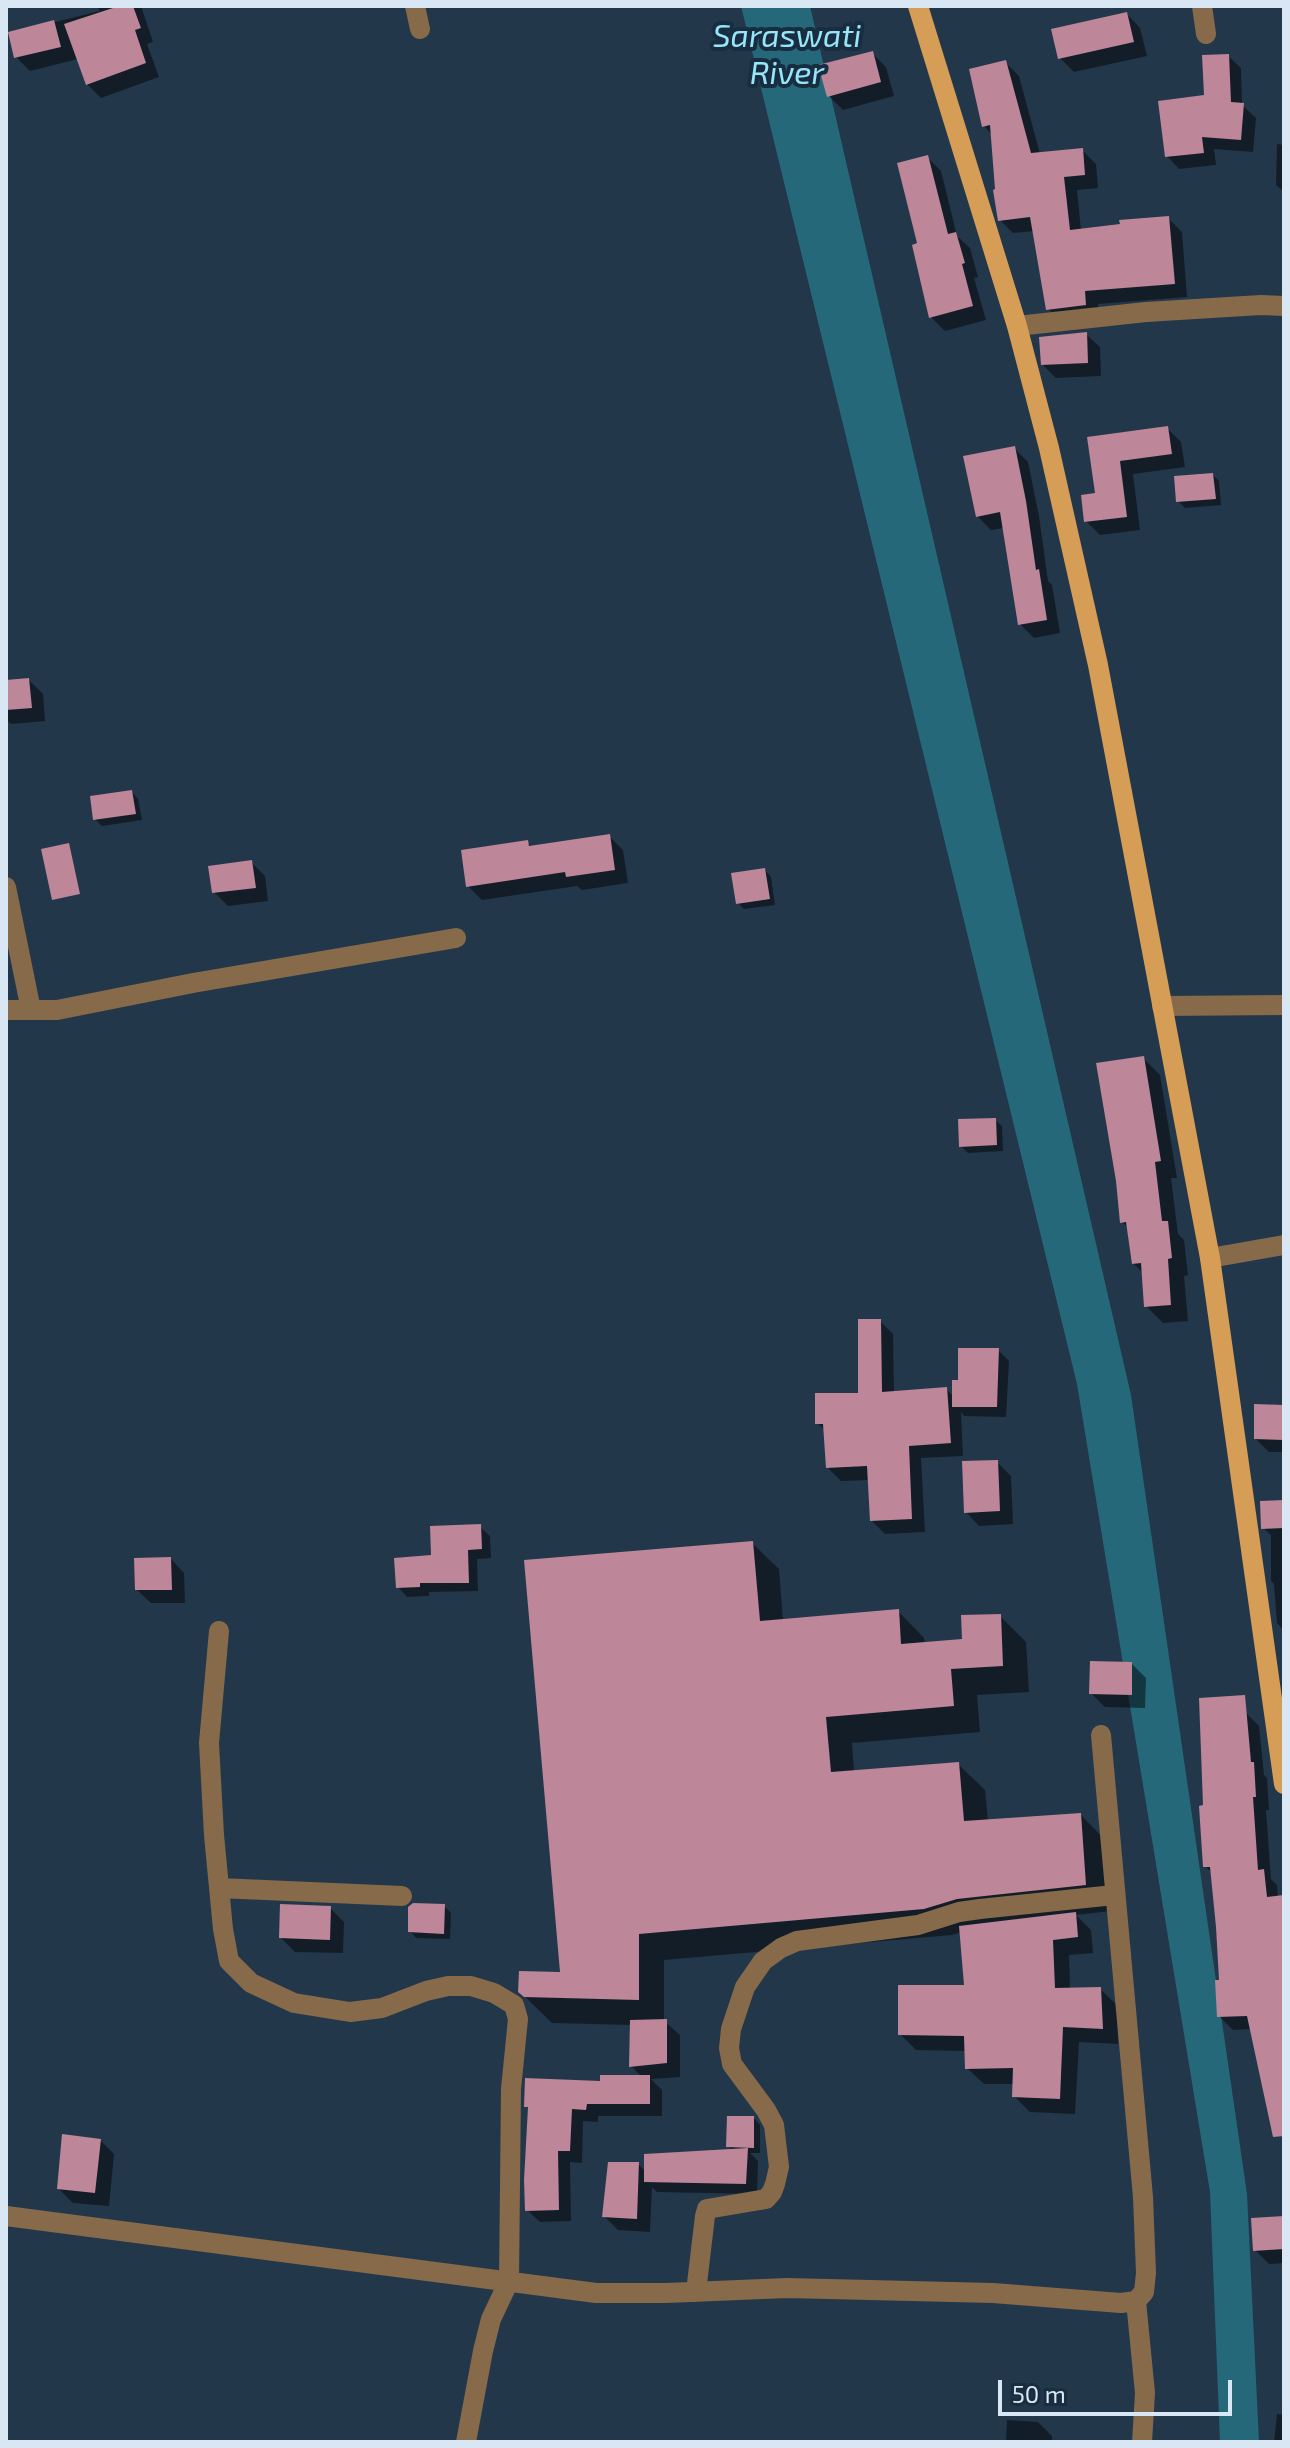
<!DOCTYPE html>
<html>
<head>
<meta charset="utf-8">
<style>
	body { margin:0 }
	#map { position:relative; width:1290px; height:2448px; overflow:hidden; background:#23374b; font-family:"Exo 2",sans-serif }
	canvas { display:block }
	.frame { position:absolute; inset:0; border:8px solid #d9e6f3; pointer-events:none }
	.scale { position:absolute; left:998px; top:2380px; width:234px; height:36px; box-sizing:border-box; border:4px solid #d9e6f3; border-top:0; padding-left:10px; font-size:24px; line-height:28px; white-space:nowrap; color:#d9e6f3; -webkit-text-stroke:6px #192d41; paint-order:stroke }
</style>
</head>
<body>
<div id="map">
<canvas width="1290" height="2448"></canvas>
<div class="frame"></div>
<div class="scale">50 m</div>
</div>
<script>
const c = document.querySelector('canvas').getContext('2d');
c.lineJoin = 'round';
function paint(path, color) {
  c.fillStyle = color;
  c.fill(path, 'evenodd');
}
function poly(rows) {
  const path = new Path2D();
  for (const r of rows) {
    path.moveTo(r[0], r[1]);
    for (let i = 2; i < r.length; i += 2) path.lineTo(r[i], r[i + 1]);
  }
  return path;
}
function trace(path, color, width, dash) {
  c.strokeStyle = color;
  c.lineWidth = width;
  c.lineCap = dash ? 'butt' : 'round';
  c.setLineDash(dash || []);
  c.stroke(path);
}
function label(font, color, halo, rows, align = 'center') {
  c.font = font + ' "Exo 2",sans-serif';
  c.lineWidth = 8;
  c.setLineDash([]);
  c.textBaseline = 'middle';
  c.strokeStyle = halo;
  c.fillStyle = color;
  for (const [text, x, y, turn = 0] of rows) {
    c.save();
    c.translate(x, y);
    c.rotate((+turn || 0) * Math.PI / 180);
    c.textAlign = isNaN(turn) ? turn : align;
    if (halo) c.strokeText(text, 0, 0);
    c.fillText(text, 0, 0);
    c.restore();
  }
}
paint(poly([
	[741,6,810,6,1131,1395,1247,2194,1259,2442,1220,2442,1210,2192,1077,1384]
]), '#256879');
paint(poly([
	[97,6,141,6,153,42,147,44,159,77,101,98,87,84,78,59,30,71,16,57,10,33,100,11],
	[1127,14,1140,28,1147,56,1074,72,1060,58],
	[872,53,886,67,894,96,843,110,829,96],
	[1228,56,1241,68,1242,105,1256,118,1253,152,1214,149,1216,165,1179,169,1167,156,1206,97],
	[1006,63,1019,76,1040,154,1082,150,1096,164,1098,188,1077,190,1081,230,1168,218,1182,232,1187,297,1098,304,1098,318,1062,322,1048,309,1035,231,1013,233,1000,220,992,135,984,126],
	[1277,144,1284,145,1284,192,1276,185],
	[927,157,941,171,957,236,970,248,978,277,974,278,986,320,945,331,931,317,919,244],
	[1086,334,1100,347,1101,376,1056,378,1042,364],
	[1167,428,1181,442,1185,467,1133,474,1140,530,1100,535,1086,521,1097,495,1089,439],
	[1014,448,1028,462,1039,516,1048,581,1052,585,1060,633,1034,638,1020,624,1004,528,991,530,977,516],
	[1213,475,1219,481,1221,505,1185,508,1178,501],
	[29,680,43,694,45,721,11,724,6,719,6,682],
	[132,792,138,799,142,820,102,826,95,819],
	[609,836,623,850,628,883,582,890,577,886,482,900,468,886,528,843,532,847],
	[251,862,265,876,268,901,228,906,214,892],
	[765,870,771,877,775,905,744,909,738,903],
	[1143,1058,1160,1075,1177,1178,1171,1178,1178,1234,1184,1240,1188,1275,1184,1276,1188,1321,1163,1323,1146,1306,1144,1274,1133,1263,1129,1228,1122,1222],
	[995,1120,1002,1126,1003,1151,968,1153,961,1146],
	[880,1321,893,1334,894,1393,946,1389,954,1397,960,1382,998,1350,1009,1361,1006,1417,964,1416,961,1412,963,1456,921,1458,925,1532,885,1534,872,1521,870,1480,841,1481,828,1468,826,1431,817,1423,860,1395],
	[1284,1407,1284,1452,1269,1452,1256,1439],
	[997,1462,1011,1476,1013,1524,979,1526,966,1512],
	[1284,1502,1284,1631,1277,1623,1274,1584,1271,1581,1271,1535,1263,1528],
	[480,1527,490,1536,491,1558,477,1559,478,1591,429,1592,429,1596,407,1597,398,1587,433,1557],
	[752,1543,779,1569,783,1621,898,1611,924,1638,925,1644,964,1641,1000,1616,1026,1642,1029,1692,977,1695,980,1732,852,1743,854,1772,958,1764,985,1790,988,1821,1081,1815,1107,1842,1111,1911,1076,1915,1091,1930,1093,1953,1069,1955,1070,1990,1100,1989,1117,2005,1118,2044,1079,2042,1075,2114,1030,2112,1014,2096,1014,2084,984,2084,967,2068,967,2051,916,2050,900,2034,966,1987,962,1932,952,1935,664,1960,664,2021,680,2035,680,2077,651,2079,662,2090,662,2116,598,2116,598,2122,583,2121,582,2163,570,2162,571,2221,540,2222,527,2210,530,2110,526,2106,602,2083,642,2077,631,2066,631,2025,552,2023,520,1992,562,1974],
	[171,1559,184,1573,185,1603,151,1603,137,1590],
	[1132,1664,1146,1678,1145,1708,1105,1707,1091,1693],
	[1245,1712,1259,1726,1264,1775,1267,1778,1269,1810,1266,1810,1271,1879,1277,1885,1278,1898,1284,1897,1284,2106,1252,2029,1233,2030,1219,2016,1222,1982,1213,1874,1205,1866,1205,1807],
	[444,1906,451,1913,450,1939,416,1938,410,1931],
	[330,1908,344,1922,343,1953,295,1952,281,1938],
	[754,2118,760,2125,760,2153,750,2153,758,2161,757,2194,657,2192,652,2187,650,2232,618,2230,604,2216,638,2164,646,2172,733,2151,728,2146],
	[100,2140,114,2154,109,2206,73,2203,59,2189],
	[1284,2218,1284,2263,1269,2264,1255,2250],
	[1277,2414,1284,2415,1284,2442,1274,2442],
	[1007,2420,1038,2422,1052,2436,1052,2442,1006,2442]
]), '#0007');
paint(poly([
	[119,6,133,6,141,28,135,30,146,63,86,85,64,24],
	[1127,12,1134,42,1058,59,1051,29],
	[54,20,61,47,14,58,8,32],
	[873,51,881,82,827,97,818,65],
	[1229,54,1231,102,1244,103,1241,140,1202,137,1204,153,1165,157,1158,101,1204,95,1202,55],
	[1006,60,1031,153,1083,148,1085,175,1064,177,1070,230,1120,224,1119,220,1169,216,1175,284,1085,291,1086,305,1046,310,1030,217,998,221,993,190,995,189,990,125,982,127,969,69],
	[928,155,948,234,956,232,965,263,962,264,973,306,929,318,912,245,917,243,897,163],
	[1087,332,1088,363,1041,365,1039,337],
	[1168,426,1172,454,1120,461,1127,517,1084,522,1081,495,1095,493,1087,437],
	[1015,446,1026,501,1036,570,1039,569,1047,620,1018,625,1000,512,976,517,963,456],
	[1213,473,1216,499,1176,502,1174,476],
	[29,678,32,708,6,710,6,680],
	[132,790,136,814,93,820,90,796],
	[610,834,615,870,566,877,565,872,466,887,461,850,528,840,529,846],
	[69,843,80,894,52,900,41,849],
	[252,860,256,888,212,893,208,866],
	[765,868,770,899,736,904,731,873],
	[1144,1056,1161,1161,1155,1162,1162,1221,1168,1221,1172,1258,1168,1259,1171,1305,1144,1307,1141,1263,1132,1264,1126,1222,1120,1223,1116,1181,1096,1063],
	[996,1118,997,1145,959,1147,958,1119],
	[858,1319,881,1319,882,1392,947,1387,951,1443,909,1446,912,1519,870,1521,867,1466,826,1468,823,1424,815,1424,815,1393,858,1393],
	[958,1348,999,1348,997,1407,952,1407,952,1380,958,1380],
	[1254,1404,1284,1405,1284,1440,1254,1439],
	[998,1460,1000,1511,964,1513,962,1461],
	[1284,1500,1284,1528,1261,1529,1260,1501],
	[481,1524,482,1549,468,1550,469,1583,420,1583,420,1587,396,1588,394,1558,431,1555,430,1526],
	[753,1541,760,1621,899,1609,901,1644,962,1639,961,1615,1001,1614,1003,1666,951,1669,954,1706,826,1717,831,1772,959,1762,964,1821,1081,1813,1086,1885,957,1899,924,1909,639,1934,639,2000,524,1997,518,1992,519,1971,560,1972,524,1560],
	[171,1557,172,1590,135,1590,134,1558],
	[1090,1661,1132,1662,1132,1695,1089,1694],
	[1245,1695,1251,1762,1254,1762,1256,1797,1253,1797,1258,1870,1264,1869,1267,1897,1284,1895,1284,2136,1273,2137,1247,2016,1217,2017,1215,1980,1219,1980,1216,1927,1210,1867,1203,1867,1199,1806,1203,1805,1199,1698],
	[413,1903,445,1904,444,1934,408,1932,408,1907],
	[280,1904,331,1906,330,1940,279,1938],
	[1076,1912,1078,1937,1053,1940,1055,1988,1101,1987,1103,2029,1063,2027,1060,2099,1012,2097,1013,2068,965,2069,964,2036,898,2035,898,1985,964,1985,959,1926],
	[667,2019,667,2063,629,2067,630,2020],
	[600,2075,650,2075,650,2104,587,2104,586,2110,572,2109,570,2151,558,2151,559,2210,525,2211,524,2180,528,2107,524,2107,525,2078,600,2081],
	[727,2116,754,2116,754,2148,726,2147],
	[62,2134,101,2139,95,2193,57,2189],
	[748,2148,746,2184,644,2182,644,2154],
	[608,2162,639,2162,637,2219,602,2217],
	[1284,2216,1284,2249,1253,2251,1251,2218]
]), '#bd8699');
trace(poly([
	[415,6,420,29],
	[1202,6,1206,34],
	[6,887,31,1010],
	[1162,1006,1284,1005],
	[6,1010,57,1010,193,983,456,938],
	[1210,1258,1284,1245],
	[219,1631,209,1743,214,1835,223,1929,229,1961,251,1983,294,2003,350,2012,382,2008,426,1991,448,1986,471,1986,494,1993,514,2005,518,2019,511,2089,509,2281,491,2319,483,2351,466,2442],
	[219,1888,402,1896],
	[6,2216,596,2293,666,2293,787,2288,993,2293,1121,2303,1136,2301,1144,2292,1146,2273,1143,2197,1101,1735],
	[696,2292,705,2216,707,2209,766,2199,772,2192,775,2184,779,2167,774,2125,766,2110,732,2064,729,2048,731,2029,745,1987,763,1961,781,1948,797,1941,918,1925,959,1912,980,1909,1114,1895],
	[1136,2301,1145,2393,1142,2442]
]), '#866a4a', 20);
trace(poly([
	[1017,326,1146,312,1261,305,1284,306]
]), '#866a4a', 20);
trace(poly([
	[918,6,1017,326,1049,448,1098,665,1210,1258,1284,1784]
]), '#d69d56', 20);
label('italic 32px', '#98e5f9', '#192d41', [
	["Saraswati",787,36],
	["River",787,73]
]);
</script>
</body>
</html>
